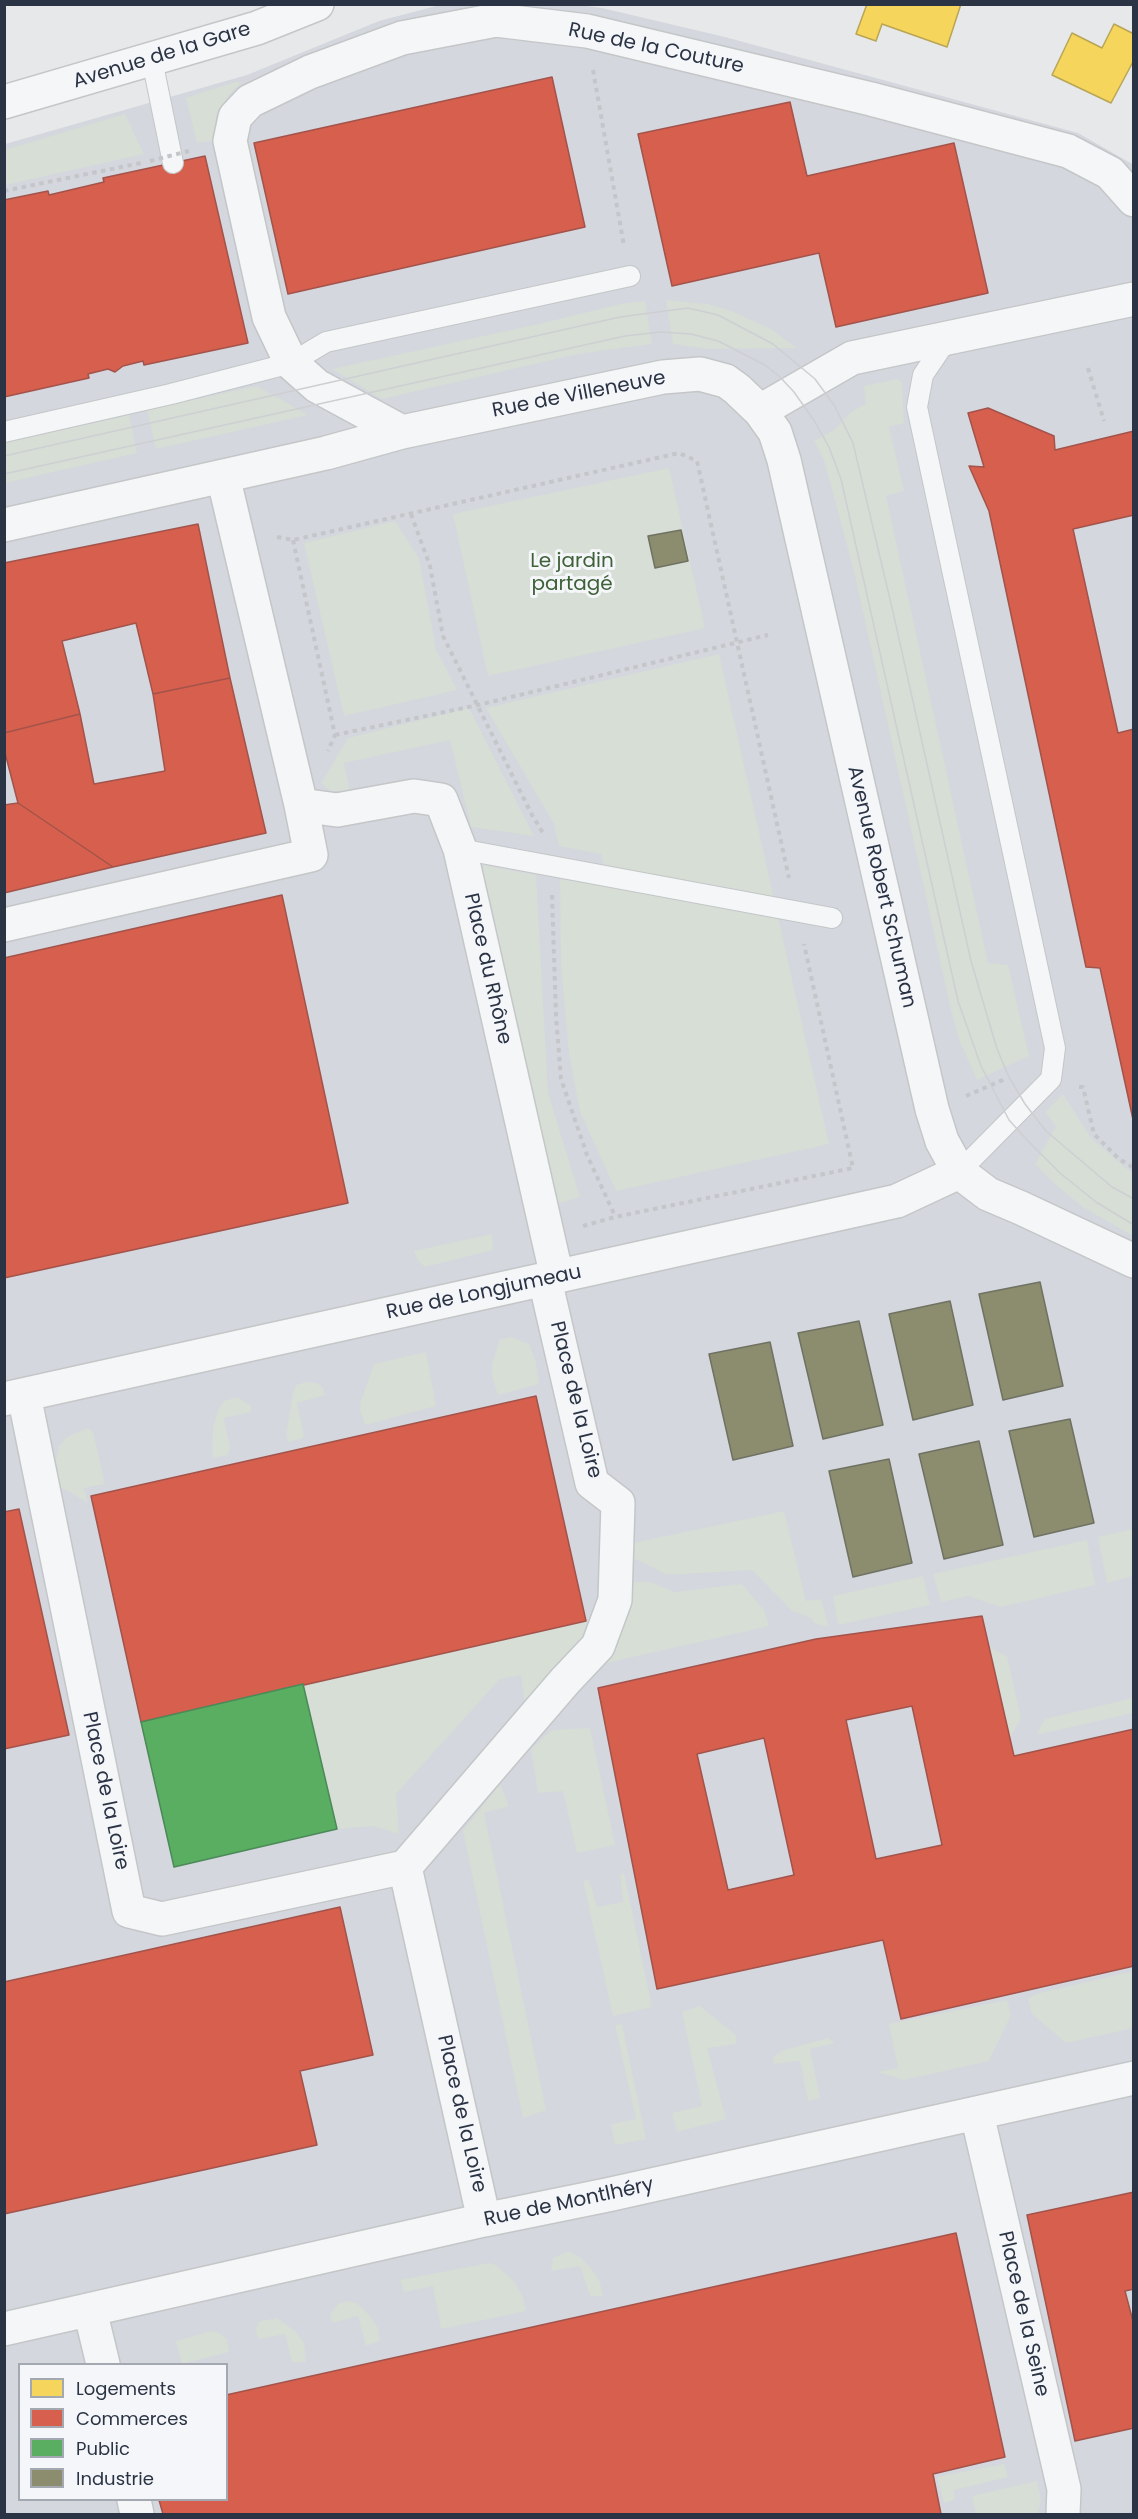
<!DOCTYPE html>
<html>
<head>
<meta charset="utf-8">
<style>
	body { margin:0 }
	#map { position:relative; width:1138px; height:2519px; overflow:hidden; background:#e6e8ea; font-family:Poppins,sans-serif }
	canvas { display:block }
	.frame { position:absolute; inset:0; border:6px solid #2b3445; pointer-events:none }
	.legend { position:absolute; left:18px; top:2363px; width:210px; height:138px; box-sizing:border-box; background:#f4f6f9; border:2px solid #a4a8b1; margin:0; padding:8px 10px; list-style:none; font-size:18px; color:#2b3445 }
	.legend li { display:flex; align-items:center; gap:12px; height:30px }
	.legend b { width:30px; border:2px solid #a4a8b1 }
</style>
</head>
<body>
<div id="map">
<canvas width="1138" height="2519"></canvas>
<div class="frame"></div>
<ul class="legend">
<li><b style="height:16px;background:#f6d55c"></b>Logements</li>
<li><b style="height:16px;background:#d6604d"></b>Commerces</li>
<li><b style="height:16px;background:#5aae61"></b>Public</li>
<li><b style="height:16px;background:#8c8c6e"></b>Industrie</li>
</ul>
</div>
<script>
const c = document.querySelector('canvas').getContext('2d');
c.lineJoin = 'round';
function paint(path, color) {
  c.fillStyle = color;
  c.fill(path, 'evenodd');
}
function poly(rows) {
  const path = new Path2D();
  for (const r of rows) {
    path.moveTo(r[0], r[1]);
    for (let i = 2; i < r.length; i += 2) path.lineTo(r[i], r[i + 1]);
  }
  return path;
}
function trace(path, color, width, dash) {
  c.strokeStyle = color;
  c.lineWidth = width;
  c.lineCap = dash ? 'butt' : 'round';
  c.setLineDash(dash || []);
  c.stroke(path);
}
function label(font, color, halo, rows, align = 'center') {
  c.font = font + ' Poppins,sans-serif';
  c.lineWidth = 6;
  c.setLineDash([]);
  c.textBaseline = 'middle';
  c.strokeStyle = halo;
  c.fillStyle = color;
  for (const [text, x, y, turn = 0] of rows) {
    c.save();
    c.translate(x, y);
    c.rotate((+turn || 0) * Math.PI / 180);
    c.textAlign = isNaN(turn) ? turn : align;
    if (halo) c.strokeText(text, 0, 0);
    c.fillText(text, 0, 0);
    c.restore();
  }
}
paint(poly([
	[444,4,571,4,602,8,725,37,1078,133,1134,165,1133,2514,5,2514,5,144,247,75,379,21],
	[20,2364,226,2364,226,2500,20,2500]
]), '#d4d7dd');
paint(poly([
	[235,82,242,82,228,96,216,116,217,140,197,143,186,98],
	[125,114,144,154,5,185,5,150],
	[666,300,707,304,729,310,771,329,797,348,709,349,673,344],
	[645,301,652,344,578,354,382,399,332,369,534,325,621,304],
	[898,379,902,383,904,423,889,427,904,491,886,496,988,963,1008,965,1029,1056,977,1080,960,1042,951,1010,854,571,824,460,814,441,835,429,851,412,866,404,864,386],
	[257,386,308,415,156,449,147,410],
	[129,415,137,453,5,483,5,443],
	[669,468,705,628,488,676,453,514],
	[395,521,419,558,436,649,457,690,344,716,304,543],
	[719,654,829,1144,616,1191,580,1112,569,1054,561,966,560,879,608,886,601,854,559,846,554,824,486,708],
	[469,708,534,836,471,827,450,740,344,763,350,791,331,791,321,783,348,738],
	[477,864,536,875,548,1093,580,1197,553,1205],
	[1063,1094,1091,1138,1133,1174,1133,1236,1084,1208,1057,1186,1035,1164,1056,1126,1045,1112],
	[492,1234,493,1250,425,1267,418,1261,414,1251],
	[511,1337,529,1344,536,1362,539,1384,498,1395,492,1376,492,1364,500,1339],
	[426,1352,436,1406,365,1425,360,1410,361,1401,374,1364],
	[306,1382,316,1383,323,1387,325,1395,297,1403,304,1435,303,1438,288,1442,286,1435,293,1393,296,1385],
	[237,1397,251,1406,251,1412,224,1418,230,1447,228,1455,212,1458,213,1427,218,1410,224,1401],
	[88,1428,93,1432,105,1484,84,1488,88,1503,59,1486,55,1463,59,1446,67,1437],
	[784,1511,806,1601,821,1599,829,1627,814,1623,811,1618,792,1611,752,1570,667,1575,629,1556,633,1543],
	[1133,1529,1133,1576,1107,1583,1098,1537],
	[1087,1540,1095,1585,1001,1607,968,1596,941,1602,933,1574],
	[923,1576,930,1605,838,1625,833,1596],
	[626,1582,650,1582,675,1592,742,1584,764,1610,769,1626,598,1665],
	[586,1621,585,1636,525,1707,521,1675,500,1679,396,1794,399,1834,373,1826,337,1829,303,1684],
	[989,1647,1007,1656,1021,1718,1010,1738],
	[1133,1698,1133,1713,1036,1735,1045,1719],
	[590,1728,615,1845,577,1853,563,1791,538,1793,531,1749,552,1730],
	[500,1784,509,1806,484,1813,546,2110,523,2118,463,1831],
	[624,1873,652,2007,613,2016,583,1881,589,1880,597,1907,623,1902,620,1875],
	[1133,1971,1133,2028,1066,2043,1032,2014,1028,1998,1036,1994],
	[1007,2000,1011,2015,989,2061,904,2080,877,2072,898,2068,889,2024],
	[700,2006,736,2035,736,2044,707,2048,726,2119,677,2132,672,2113,702,2106,682,2012],
	[622,2024,646,2139,615,2145,611,2124,636,2119,615,2025],
	[828,2038,835,2043,810,2049,820,2098,808,2101,800,2061,773,2064,774,2056,784,2050],
	[568,2251,580,2257,591,2268,600,2282,603,2296,590,2296,580,2266,551,2271,553,2258],
	[489,2263,496,2265,514,2281,523,2297,526,2311,441,2329,433,2286,404,2292,400,2280],
	[349,2301,358,2304,369,2315,378,2328,380,2341,366,2346,358,2316,332,2323,330,2314,338,2304],
	[277,2318,295,2331,304,2343,306,2362,292,2362,285,2334,260,2339,257,2336,256,2329,260,2321],
	[212,2331,221,2334,227,2339,229,2352,182,2364,176,2341],
	[1004,2464,1008,2477,954,2490,955,2500,944,2503,937,2477],
	[1037,2481,1041,2500,1038,2514,976,2514,972,2496]
]), '#d6ded6');
const homes = poly([
	[867,4,961,4,947,47,882,24,876,41,856,34,867,4],
	[1114,24,1134,34,1134,60,1111,103,1052,75,1072,33,1102,48,1114,24]
]);
paint(homes, '#f6d55c');
trace(homes, '#b9a555', 1.5);
const shops = poly([
	[552,77,585,227,288,294,254,143,552,77],
	[790,102,807,176,954,143,988,293,836,327,819,253,672,286,638,134,790,102],
	[205,156,248,343,144,365,143,361,123,366,115,372,108,369,88,374,89,378,4,397,4,200,48,191,49,195,104,182,103,178,205,156],
	[988,408,1054,436,1055,450,1134,431,1134,515,1073,529,1118,733,1134,729,1134,1124,1100,968,1086,967,989,511,969,466,984,467,968,413,988,408],
	[198,524,230,678,153,694,136,623,62,641,80,714,4,733,4,563,198,524],
	[230,678,266,833,113,867,18,803,4,749,4,733,80,714,94,784,165,771,153,694,230,678],
	[18,803,113,867,4,893,4,805,18,803],
	[282,895,348,1203,4,1278,4,958,282,895],
	[536,1396,586,1621,141,1722,91,1496,536,1396],
	[19,1509,69,1735,4,1749,4,1512,19,1509],
	[982,1616,1014,1756,1134,1729,1134,1966,901,2019,883,1940,657,1989,598,1688,816,1639,982,1616],
	[912,1706,942,1845,876,1859,846,1720,912,1706],
	[764,1738,794,1875,728,1890,697,1754,764,1738],
	[340,1907,373,2055,300,2071,317,2145,4,2214,4,1982,340,1907],
	[1134,2192,1134,2289,1125,2291,1134,2325,1134,2428,1075,2441,1027,2215,1134,2192],
	[956,2233,1005,2457,933,2474,941,2514,163,2514,159,2500,226,2500,226,2395,956,2233]
]);
paint(shops, '#d6604d');
trace(shops, '#a3534b', 1.5);
const public = poly([
	[303,1684,337,1829,174,1867,141,1722,303,1684]
]);
paint(public, '#5aae61');
trace(public, '#4c8959', 1.5);
const industry = poly([
	[681,530,688,561,655,568,648,536,681,530],
	[1040,1282,1063,1386,1003,1400,979,1294,1040,1282],
	[950,1301,973,1405,913,1420,889,1314,950,1301],
	[859,1321,883,1425,823,1439,798,1333,859,1321],
	[770,1342,793,1446,733,1460,709,1354,770,1342],
	[1070,1419,1094,1523,1034,1537,1009,1431,1070,1419],
	[979,1441,1003,1545,944,1559,919,1454,979,1441],
	[889,1459,912,1563,853,1577,829,1471,889,1459]
]);
paint(industry, '#8c8c6e');
trace(industry, '#6f7262', 1.5);
const service = poly([
	[152,60,173,163],
	[948,338,923,375,917,407,1055,1048,1051,1079,959,1172],
	[4,432,171,394,291,363,326,342,630,276],
	[460,849,832,918]
]);
const minor = poly([
	[760,411,852,358,1134,299],
	[402,432,317,386,291,363,269,317,230,141,235,117,250,101,310,72,402,38,496,20,587,31,871,99,1068,151,1110,173,1134,200],
	[4,525,326,453,402,432,663,377,700,374,726,381,737,389,760,411,775,432,784,460,932,1109,942,1141,959,1172,988,1194,1021,1208,1134,1261],
	[301,805,337,810,414,796,441,800,460,849,557,1277],
	[4,925,311,855,301,805,223,476],
	[24,1395,129,1911,162,1919,405,1867,565,1681,598,1646,615,1600,618,1503,592,1483,545,1280],
	[4,1399,897,1201,959,1172],
	[405,1867,484,2220],
	[977,2114,1064,2489,1063,2514],
	[90,2310,103,2364],
	[4,2329,484,2220,607,2195,1134,2078],
	[134,2500,137,2514]
]);
const tertiary = poly([
	[4,102,257,28,317,4]
]);
trace(service, '#c4c6c8', 22);
trace(minor, '#c4c6c8', 36);
trace(tertiary, '#c4c6c8', 36);
trace(poly([
	[593,70,624,246],
	[4,191,141,163],
	[1088,368,1104,421],
	[411,514,430,566,443,636,532,815,543,833],
	[277,537,293,540,679,453,697,461,789,878],
	[293,540,335,735,328,751],
	[335,735,478,705,768,635],
	[552,895,556,1016,561,1079,587,1155,615,1216],
	[1079,1087,1083,1087,1094,1134,1119,1159,1134,1168],
	[966,1096,1005,1079],
	[583,1226,615,1217,853,1168,804,944]
]), '#c5c6ca', 4, [4.5, 4.5]);
trace(service, '#f5f6f7', 20);
trace(minor, '#f5f6f7', 33);
trace(tertiary, '#f5f6f7', 33);
trace(poly([
	[4,456,620,317,688,308,718,315,773,344,815,379,834,405,853,443,893,612,971,961,997,1049,1009,1077,1025,1104,1046,1131,1112,1187,1134,1199],
	[4,474,625,336,660,332,691,334,718,341,765,365,779,376,794,392,815,422,829,447,841,479,958,1001,981,1066,1009,1120,1028,1141,1060,1173,1096,1202,1134,1225]
]), '#cecfd2', 1.5);
trace(poly([
	[150,161,189,151]
]), '#c5c6ca', 4, [4.5, 4.5]);
label('20px', '#2b3445', '#f4f6f9', [
	["Rue de la Couture",656,49,12],
	["Avenue de la Gare",162,56,-17],
	["Rue de Villeneuve",579,395,-11],
	["Avenue Robert Schuman",881,887,77],
	["Place du Rhône",487,969,77],
	["Rue de Longjumeau",484,1293,-12],
	["Place de la Loire",575,1400,76],
	["Place de la Loire",105,1791,78],
	["Place de la Loire",461,2114,77],
	["Rue de Montlhéry",569,2203,-12],
	["Place de la Seine",1023,2314,77]
]);
label('20px', '#3f6138', '#f4f6f9', [
	["Le jardin",572,562],
	["partagé",572,585]
]);
</script>
</body>
</html>
